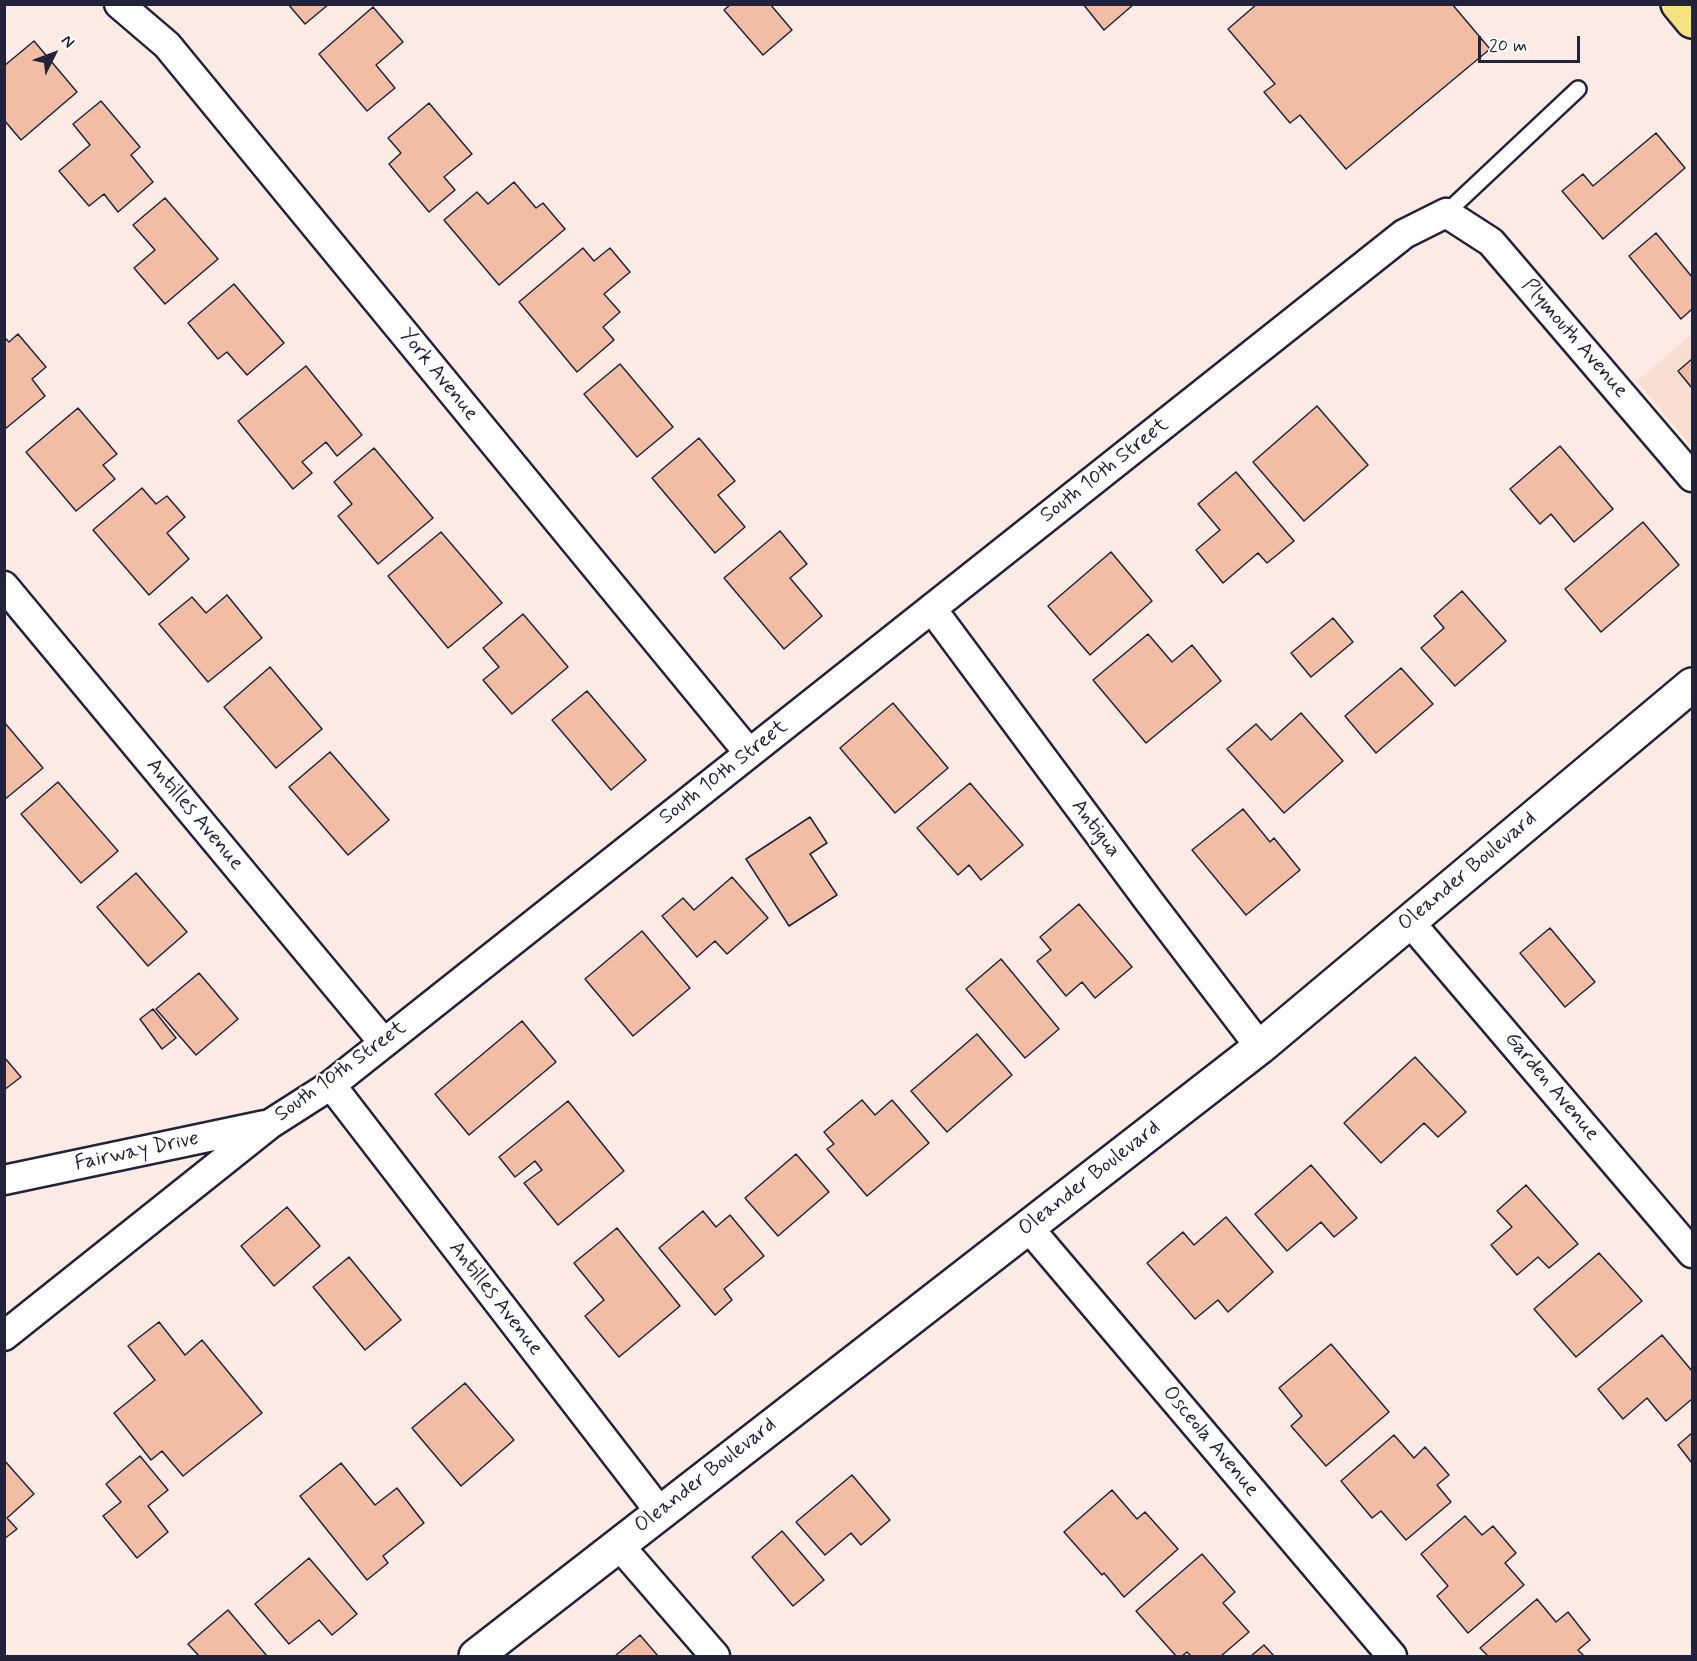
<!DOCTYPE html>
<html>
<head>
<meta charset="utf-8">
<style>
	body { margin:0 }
	#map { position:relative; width:1697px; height:1661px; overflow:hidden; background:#fbebe4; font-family:Mynerve,sans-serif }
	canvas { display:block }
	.frame { position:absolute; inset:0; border:6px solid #22223b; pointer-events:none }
	.north { position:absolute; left:24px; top:24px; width:60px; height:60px; -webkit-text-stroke:4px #fff; paint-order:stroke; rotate:48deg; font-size:16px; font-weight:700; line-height:24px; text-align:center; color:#22223b }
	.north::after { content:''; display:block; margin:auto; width:21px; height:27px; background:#22223b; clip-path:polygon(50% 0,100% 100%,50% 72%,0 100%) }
	.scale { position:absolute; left:1478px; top:36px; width:102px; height:27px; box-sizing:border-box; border:3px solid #22223b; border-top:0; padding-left:8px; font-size:18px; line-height:21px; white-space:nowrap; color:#22223b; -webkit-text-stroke:4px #fff; paint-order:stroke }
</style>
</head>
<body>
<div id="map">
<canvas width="1697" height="1661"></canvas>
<div class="frame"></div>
<div class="north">N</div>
<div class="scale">20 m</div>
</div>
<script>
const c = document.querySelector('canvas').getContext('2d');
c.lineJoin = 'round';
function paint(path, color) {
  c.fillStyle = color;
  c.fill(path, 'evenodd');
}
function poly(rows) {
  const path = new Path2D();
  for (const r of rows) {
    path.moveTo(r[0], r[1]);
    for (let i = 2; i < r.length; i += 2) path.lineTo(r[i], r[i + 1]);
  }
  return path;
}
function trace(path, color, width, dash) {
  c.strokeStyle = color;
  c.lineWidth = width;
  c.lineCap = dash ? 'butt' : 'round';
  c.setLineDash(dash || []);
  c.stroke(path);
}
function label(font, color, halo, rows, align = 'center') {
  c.font = font + ' Mynerve,sans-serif';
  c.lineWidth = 4.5;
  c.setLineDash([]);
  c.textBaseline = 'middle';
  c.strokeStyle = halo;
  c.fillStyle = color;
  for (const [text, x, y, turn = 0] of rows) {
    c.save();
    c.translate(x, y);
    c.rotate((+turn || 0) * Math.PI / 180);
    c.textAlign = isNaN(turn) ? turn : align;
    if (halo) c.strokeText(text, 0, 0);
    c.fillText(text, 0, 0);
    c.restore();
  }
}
paint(poly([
	[1692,334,1692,447,1637,381]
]), '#f8ddd1');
const building = poly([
	[288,4,329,4,305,24,288,4],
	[731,4,770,4,792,30,763,55,724,10,731,4],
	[1083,4,1134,4,1104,30,1083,4],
	[1257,4,1452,4,1490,49,1346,169,1300,115,1290,123,1264,92,1275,84,1228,29,1257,4],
	[373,7,403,42,376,65,395,88,367,111,319,54,373,7],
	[34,41,77,92,21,140,4,120,4,66,34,41],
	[101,101,140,147,131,155,153,182,118,212,104,194,89,206,59,171,90,145,73,124,101,101],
	[429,103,472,154,444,177,455,190,429,212,389,164,401,153,388,138,429,103],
	[1656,133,1685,168,1603,239,1562,191,1583,174,1593,186,1656,133],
	[514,182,536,208,543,203,565,229,499,285,444,220,477,192,488,204,514,182],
	[165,198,218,259,165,304,134,268,155,250,133,225,165,198],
	[1656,233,1692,277,1692,309,1681,319,1629,256,1656,233],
	[583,248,594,261,610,248,630,272,604,294,620,312,603,327,614,340,577,372,519,302,583,248],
	[234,284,284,343,247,375,227,352,218,359,188,323,234,284],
	[18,334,46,367,32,379,45,396,5,429,4,337,9,342,18,334],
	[1692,359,1692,388,1678,371,1692,359],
	[620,364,673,427,637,457,584,394,620,364],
	[306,366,362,435,337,456,326,442,302,462,312,473,293,489,238,421,306,366],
	[1317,406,1368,465,1304,521,1253,462,1317,406],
	[78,408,117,454,103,465,115,479,76,511,26,452,78,408],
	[699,438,735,481,718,495,745,527,715,553,652,478,699,438],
	[1560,446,1613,509,1574,542,1551,514,1540,524,1510,489,1560,446],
	[374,448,433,518,378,564,338,516,352,504,334,482,374,448],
	[1236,472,1294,541,1267,563,1258,553,1223,583,1196,550,1220,530,1198,504,1236,472],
	[142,488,156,504,167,496,185,517,167,533,189,559,149,595,93,530,142,488],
	[1643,522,1679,565,1601,632,1565,589,1643,522],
	[780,531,807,564,790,578,822,616,784,649,724,578,780,531],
	[441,532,502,603,448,648,388,576,441,532],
	[1111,552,1152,601,1090,655,1048,606,1111,552],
	[1462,591,1506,641,1455,686,1421,648,1444,628,1434,616,1462,591],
	[227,595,262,638,208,682,159,624,192,597,206,613,227,595],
	[523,614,568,667,512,714,483,680,499,667,483,648,523,614],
	[1333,618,1353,642,1311,677,1291,653,1333,618],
	[1148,634,1172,662,1192,645,1221,681,1146,743,1093,680,1148,634],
	[270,667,322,729,276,768,224,707,270,667],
	[1401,668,1433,704,1376,753,1345,716,1401,668],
	[587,691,646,760,611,790,552,720,587,691],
	[893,703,948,768,895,813,840,748,893,703],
	[1301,713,1343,761,1284,813,1227,749,1256,724,1271,740,1301,713],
	[4,722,43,768,4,800,4,722],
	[330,752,389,820,348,855,289,787,330,752],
	[58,782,118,851,81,883,21,814,58,782],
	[970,783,1023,845,981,880,969,865,958,875,917,828,970,783],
	[1243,809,1270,842,1274,838,1300,870,1246,915,1192,850,1243,809],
	[810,817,827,843,810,854,837,895,789,926,746,859,810,817],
	[136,873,187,932,148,966,97,907,136,873],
	[732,877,768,918,727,954,715,941,697,957,662,916,683,898,694,910,732,877],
	[1079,904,1132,967,1095,998,1082,982,1066,996,1037,961,1051,950,1040,937,1079,904],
	[1550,928,1595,982,1565,1007,1520,953,1550,928],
	[642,931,690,988,633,1036,585,979,642,931],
	[1001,959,1059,1029,1025,1058,966,989,1001,959],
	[199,973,238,1019,196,1055,156,1009,199,973],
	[153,1009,176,1038,162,1049,140,1019,153,1009],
	[522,1021,556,1062,469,1135,435,1094,522,1021],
	[977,1034,1012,1075,947,1132,911,1091,977,1034],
	[4,1057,21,1077,4,1090,4,1057],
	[1415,1057,1466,1112,1438,1137,1424,1123,1381,1163,1344,1123,1415,1057],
	[862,1100,875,1115,892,1100,929,1143,867,1196,827,1149,834,1144,824,1132,862,1100],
	[568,1101,624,1171,558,1225,524,1183,542,1170,535,1161,515,1177,499,1157,568,1101],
	[796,1154,829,1192,778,1236,745,1198,796,1154],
	[1311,1165,1357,1218,1334,1237,1321,1222,1287,1251,1255,1214,1311,1165],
	[1526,1185,1578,1244,1549,1268,1538,1257,1517,1275,1491,1245,1512,1227,1497,1211,1526,1185],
	[287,1207,320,1246,274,1286,241,1246,287,1207],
	[703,1211,716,1227,730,1215,764,1256,724,1289,732,1300,715,1315,659,1248,703,1211],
	[1226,1217,1273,1272,1228,1312,1218,1300,1195,1319,1147,1263,1183,1232,1194,1245,1226,1217],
	[617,1228,680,1306,619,1357,585,1316,604,1300,574,1263,617,1228],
	[1599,1253,1642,1301,1576,1357,1534,1309,1599,1253],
	[349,1257,401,1320,365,1350,313,1287,349,1257],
	[159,1322,185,1355,202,1340,262,1413,183,1476,162,1451,151,1460,114,1413,155,1380,128,1346,159,1322],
	[1662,1335,1692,1371,1692,1399,1666,1421,1647,1398,1623,1419,1598,1389,1662,1335],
	[1331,1344,1389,1412,1326,1466,1291,1426,1302,1416,1279,1388,1331,1344],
	[465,1383,514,1440,461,1486,412,1428,465,1383],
	[1692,1433,1692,1463,1678,1445,1692,1433],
	[1394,1435,1414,1458,1425,1447,1449,1475,1437,1485,1451,1502,1406,1540,1381,1511,1372,1518,1341,1481,1394,1435],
	[140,1456,168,1490,148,1506,168,1532,137,1558,103,1516,121,1502,106,1484,140,1456],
	[4,1460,34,1494,7,1518,17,1529,4,1539,4,1460],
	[341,1463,375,1505,397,1488,424,1523,383,1556,388,1563,367,1580,300,1496,341,1463],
	[852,1475,890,1520,861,1545,851,1533,825,1555,796,1522,852,1475],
	[1112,1490,1137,1519,1145,1512,1178,1549,1124,1597,1104,1573,1102,1575,1064,1532,1112,1490],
	[1465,1516,1482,1535,1493,1526,1516,1553,1505,1563,1524,1585,1468,1633,1437,1596,1448,1586,1421,1554,1465,1516],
	[782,1531,824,1580,793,1606,752,1557,782,1531],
	[1202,1554,1235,1592,1223,1603,1249,1632,1221,1656,1191,1656,1187,1652,1182,1656,1176,1656,1136,1611,1202,1554],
	[309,1558,357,1614,332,1635,319,1620,289,1644,255,1604,309,1558],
	[1537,1599,1556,1622,1568,1612,1590,1640,1578,1650,1584,1656,1488,1656,1480,1648,1537,1599],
	[228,1610,267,1656,199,1656,188,1644,228,1610],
	[640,1635,658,1656,615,1656,640,1635],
	[1264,1645,1274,1656,1251,1656,1264,1645]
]);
paint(building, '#f2bda5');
trace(building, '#22223b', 1.5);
const lane = poly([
	[1446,213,1578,89]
]);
const street = poly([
	[119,4,167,45,749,753],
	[4,586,384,1043],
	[932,609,1148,900,1260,1047],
	[1409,921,1692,1253],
	[331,1085,660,1512],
	[4,1180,265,1125],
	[1028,1227,1392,1656],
	[4,1336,270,1124,331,1085,1404,234,1446,213,1491,242,1692,477],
	[618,1544,715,1656]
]);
const secondary = poly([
	[476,1656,1260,1047,1692,685]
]);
const primary = poly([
	[1678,4,1692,21]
]);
trace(lane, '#22223b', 20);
trace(street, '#22223b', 33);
trace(secondary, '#22223b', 38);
trace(primary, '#22223b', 38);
trace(lane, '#fff', 15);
trace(street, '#fff', 28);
trace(secondary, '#fff', 33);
trace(primary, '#f5e382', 33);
label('21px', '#22223b', '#fff', [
	["Plymouth Avenue",1574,339,49],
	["York Avenue",438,375,51],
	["South 10th Street",1105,471,-38],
	["South 10th Street",724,773,-38],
	["Antilles Avenue",194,815,50],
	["Antigua",1095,829,53],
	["Oleander Boulevard",1468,872,-40],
	["South 10th Street",341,1072,-36],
	["Garden Avenue",1551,1087,50],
	["Fairway Drive",137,1152,-12],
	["Oleander Boulevard",1090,1179,-38],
	["Antilles Avenue",495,1299,52],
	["Osceola Avenue",1210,1442,50],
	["Oleander Boulevard",706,1476,-38]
]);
</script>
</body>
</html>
